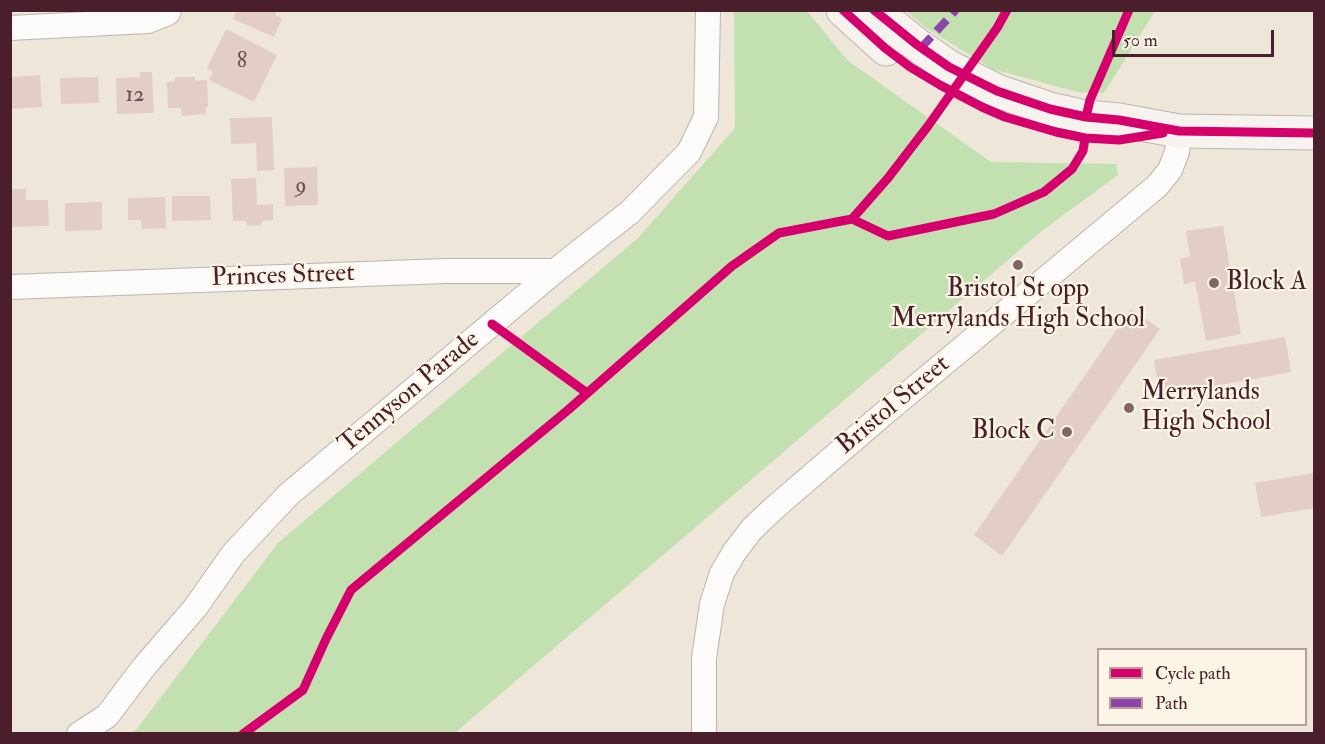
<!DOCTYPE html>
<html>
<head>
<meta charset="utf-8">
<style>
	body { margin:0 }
	#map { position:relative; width:1325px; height:744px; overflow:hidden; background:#eee6d9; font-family:"IM FELL Double Pica",serif }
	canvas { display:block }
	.frame { position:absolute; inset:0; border:12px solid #4a1f2b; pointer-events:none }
	.legend { position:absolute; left:1097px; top:648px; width:210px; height:78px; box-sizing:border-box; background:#fcf5e5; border:2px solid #b59f9b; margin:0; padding:8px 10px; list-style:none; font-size:18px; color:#4a1f2b }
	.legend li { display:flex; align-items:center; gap:12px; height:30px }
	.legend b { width:30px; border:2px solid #b59f9b }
	.scale { position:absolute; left:1112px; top:30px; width:162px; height:27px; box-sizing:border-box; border:3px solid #4a1f2b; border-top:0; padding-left:8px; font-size:18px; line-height:21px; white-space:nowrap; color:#4a1f2b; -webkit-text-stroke:4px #fcf5e5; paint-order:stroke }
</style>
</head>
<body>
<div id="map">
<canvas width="1325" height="744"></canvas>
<div class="frame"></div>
<ul class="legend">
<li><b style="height:8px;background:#d6006c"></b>Cycle path</li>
<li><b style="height:8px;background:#8e44ad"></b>Path</li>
</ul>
<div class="scale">50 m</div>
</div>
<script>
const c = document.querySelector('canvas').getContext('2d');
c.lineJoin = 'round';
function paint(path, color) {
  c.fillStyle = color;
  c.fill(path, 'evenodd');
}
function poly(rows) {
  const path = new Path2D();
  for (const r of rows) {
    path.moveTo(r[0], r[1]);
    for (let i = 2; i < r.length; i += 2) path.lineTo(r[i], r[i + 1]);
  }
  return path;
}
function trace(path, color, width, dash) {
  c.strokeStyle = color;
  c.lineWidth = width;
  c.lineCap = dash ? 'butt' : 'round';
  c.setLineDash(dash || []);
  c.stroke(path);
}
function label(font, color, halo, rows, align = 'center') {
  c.font = font + ' "IM FELL Double Pica",serif';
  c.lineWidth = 4.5;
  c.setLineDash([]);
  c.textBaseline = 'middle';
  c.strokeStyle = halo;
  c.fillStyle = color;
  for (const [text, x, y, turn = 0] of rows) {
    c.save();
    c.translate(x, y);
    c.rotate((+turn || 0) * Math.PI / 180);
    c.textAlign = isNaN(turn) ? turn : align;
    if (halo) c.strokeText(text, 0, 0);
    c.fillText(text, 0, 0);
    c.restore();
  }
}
paint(poly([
	[734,11,807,11,847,60,991,162,1116,164,1118,175,1043,230,455,733,130,733,136,730,278,543,638,238,735,128],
	[906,11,1155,11,1104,93,1077,92,993,69,926,28]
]), '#c3e0b0');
paint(poly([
	[237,10,277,10,275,15,282,18,274,37,233,19],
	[226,29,277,55,254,102,209,80,213,72,207,68],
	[140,72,152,72,154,113,117,114,116,78,140,77],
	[40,75,42,107,10,109,10,77],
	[98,77,99,103,61,104,60,78],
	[175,77,195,77,195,81,207,80,208,107,206,107,206,114,182,116,181,108,168,108,167,82,175,81],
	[272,117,274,170,257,171,256,143,231,144,230,118],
	[317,167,318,205,285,206,284,168],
	[256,178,257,205,273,204,273,220,262,221,262,225,247,226,246,221,233,221,231,179],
	[10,189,26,189,26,200,48,200,49,226,10,227],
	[172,196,210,196,211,220,172,221],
	[165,197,166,228,142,229,141,220,128,220,128,198],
	[102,202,102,230,65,231,65,203],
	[1223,226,1241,334,1206,341,1195,282,1184,284,1180,259,1190,256,1186,231],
	[1131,309,1160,329,1002,556,974,535],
	[1285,337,1291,372,1160,396,1154,360],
	[1314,473,1314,508,1261,517,1255,483]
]), '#e2cec7');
const minor = poly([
	[10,28,148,21,168,13,169,10],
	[10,287,445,271,555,271],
	[79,734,107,716,144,667,195,608,233,554,288,495,555,271,630,212,689,152,706,117,708,10],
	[704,734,704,658,712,604,722,573,735,551,752,529,773,509,881,416,1157,186,1170,170,1177,152,1179,131]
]);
const secondary = poly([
	[843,10,886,49],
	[874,10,916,44,949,67,997,91,1050,109,1086,117,1119,120,1179,131,1314,133]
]);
trace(minor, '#bdb4ad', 26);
trace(secondary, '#bdb4ad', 35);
trace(minor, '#fcfbf9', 24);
trace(secondary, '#f6f3ee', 33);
trace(poly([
	[921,48,956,10]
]), '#8e44ad', 8, [15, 8]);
trace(poly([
	[843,10,885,48,910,67,940,85,982,107,1005,117,1056,132,1085,138,1119,140,1163,133],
	[874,10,916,44,949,67,997,91,1050,109,1086,117,1119,120,1179,131,1314,133],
	[1086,117,1090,100,1129,10],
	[852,219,888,236,994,214,1044,192,1072,169,1083,151,1085,138],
	[492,324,587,393],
	[243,734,303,690,326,639,351,590,568,410,732,266,779,233,852,219,888,178,928,126,997,28,1007,10]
]), '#d6006c', 9);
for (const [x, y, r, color] of [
	[1018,265,6,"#836568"],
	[1214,283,6,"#836568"],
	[1129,408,6,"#836568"],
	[1067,432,6,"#836568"]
]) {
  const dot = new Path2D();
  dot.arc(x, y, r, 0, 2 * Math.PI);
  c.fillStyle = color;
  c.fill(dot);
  trace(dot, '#fcf5e5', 2);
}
label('22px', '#704b52', null, [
	["8",242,62],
	["12",135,96],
	["9",301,187]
]);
label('26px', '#4a1f2b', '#fcf5e5', [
	["Princes Street",283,277,-2],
	["Tennyson Parade",410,393,-40],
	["Bristol Street",894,406,-40]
]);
label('26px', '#4a1f2b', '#fcf5e5', [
	["Block A",1226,283],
	["Bristol St opp",1018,290,"center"],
	["Merrylands High School",1018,320,"center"],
	["Merrylands",1141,393],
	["High School",1141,423],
	["Block C",1055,432,"right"]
], 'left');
</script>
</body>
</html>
